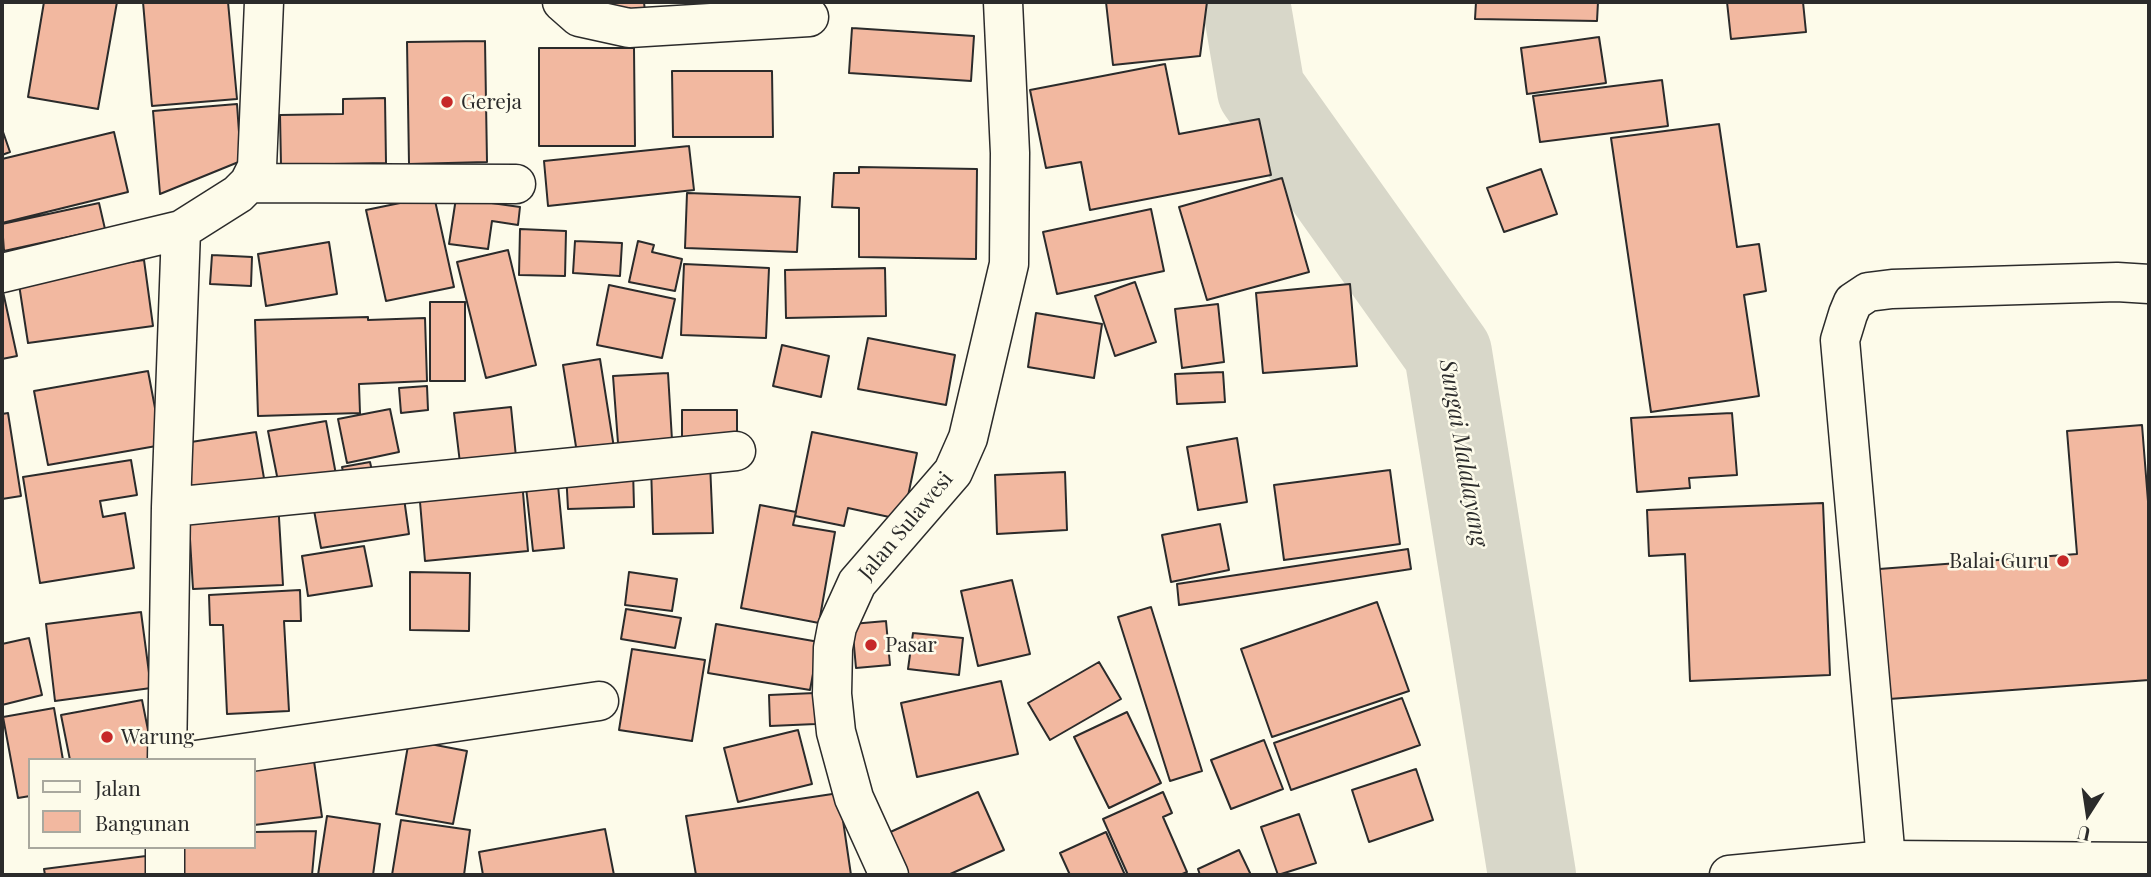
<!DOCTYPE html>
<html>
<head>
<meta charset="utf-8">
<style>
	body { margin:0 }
	#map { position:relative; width:2151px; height:877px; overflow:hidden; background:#fdfbea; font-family:"Playfair Display",serif }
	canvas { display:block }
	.frame { position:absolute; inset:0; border:4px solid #2b2b2b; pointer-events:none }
	.legend { position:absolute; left:28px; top:758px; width:228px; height:91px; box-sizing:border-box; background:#fdfbea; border:2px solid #a9a89e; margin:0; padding:9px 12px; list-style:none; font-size:21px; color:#2b2b2b }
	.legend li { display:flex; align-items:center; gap:14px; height:35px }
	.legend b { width:35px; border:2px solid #a9a89e }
	.north { position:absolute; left:2053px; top:779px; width:70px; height:70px; -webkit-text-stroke:5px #fdfbea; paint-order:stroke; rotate:192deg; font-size:19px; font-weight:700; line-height:28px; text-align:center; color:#2b2b2b }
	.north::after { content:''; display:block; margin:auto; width:24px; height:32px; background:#2b2b2b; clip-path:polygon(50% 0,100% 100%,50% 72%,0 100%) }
</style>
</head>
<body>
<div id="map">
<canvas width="2151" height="877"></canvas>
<div class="frame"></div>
<ul class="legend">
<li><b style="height:9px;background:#fdfbea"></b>Jalan</li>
<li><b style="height:19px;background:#f2b8a0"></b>Bangunan</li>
</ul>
<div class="north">U</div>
</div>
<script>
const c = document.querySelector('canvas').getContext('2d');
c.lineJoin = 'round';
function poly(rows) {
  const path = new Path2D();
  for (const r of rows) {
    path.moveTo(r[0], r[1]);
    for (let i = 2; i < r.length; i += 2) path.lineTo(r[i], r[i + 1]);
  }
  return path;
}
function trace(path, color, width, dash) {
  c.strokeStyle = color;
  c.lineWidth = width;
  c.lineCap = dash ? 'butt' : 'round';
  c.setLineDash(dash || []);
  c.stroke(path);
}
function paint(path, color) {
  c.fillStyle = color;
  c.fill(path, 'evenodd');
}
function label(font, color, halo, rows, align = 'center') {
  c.font = font + ' "Playfair Display",serif';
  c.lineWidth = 5;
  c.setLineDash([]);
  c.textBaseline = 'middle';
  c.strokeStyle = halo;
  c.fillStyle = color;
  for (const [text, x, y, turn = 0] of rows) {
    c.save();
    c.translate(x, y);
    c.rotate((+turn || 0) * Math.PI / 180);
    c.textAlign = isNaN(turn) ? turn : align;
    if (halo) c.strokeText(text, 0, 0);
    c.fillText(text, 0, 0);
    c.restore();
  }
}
trace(poly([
	[1246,2,1261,90,1448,353,1532,875]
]), '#d8d7c9', 88);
const building = poly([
	[44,2,117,2,98,109,28,97,44,2],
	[143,2,228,2,237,99,152,106,143,2],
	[590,2,644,2,645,12,590,2],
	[1106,2,1207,2,1200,56,1113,65,1106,2],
	[1476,2,1598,2,1597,21,1475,19,1476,2],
	[1727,2,1803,2,1806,32,1731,39,1727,2],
	[852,28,974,36,971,81,849,73,852,28],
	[1599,37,1606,83,1527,94,1521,48,1599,37],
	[485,41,487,162,409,164,407,42,485,41],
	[539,48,634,48,635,146,539,146,539,48],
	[1165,64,1179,134,1259,119,1271,175,1090,210,1081,162,1046,168,1030,90,1165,64],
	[672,71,772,71,773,137,673,137,672,71],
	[1662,80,1668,126,1540,142,1533,96,1662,80],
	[385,98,386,163,281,165,280,115,343,114,343,99,385,98],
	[237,104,241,161,160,194,153,111,237,104],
	[1719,124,1737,247,1759,244,1766,291,1744,295,1759,396,1651,412,1611,138,1719,124],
	[2,129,10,152,2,155,2,129],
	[114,132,128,192,2,223,2,159,114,132],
	[689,146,694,190,548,206,544,161,689,146],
	[859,167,977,169,976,259,859,257,859,208,832,207,834,173,859,173,859,167],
	[1541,169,1557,214,1504,232,1487,188,1541,169],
	[1282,178,1309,272,1207,300,1179,207,1282,178],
	[687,193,800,197,797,252,685,248,687,193],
	[434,196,454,287,386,301,366,210,434,196],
	[456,198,520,207,518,225,492,221,488,249,449,244,456,198],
	[99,203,105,229,4,251,2,224,99,203],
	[1151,209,1164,271,1057,294,1043,232,1151,209],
	[520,229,566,231,565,276,519,275,520,229],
	[575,241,622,243,620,276,573,273,575,241],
	[638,241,654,245,652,252,682,259,675,291,629,282,638,241],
	[329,242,337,294,266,306,258,254,329,242],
	[508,250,536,365,486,378,457,262,508,250],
	[212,255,252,257,251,286,210,284,212,255],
	[144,260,153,326,28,343,18,278,144,260],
	[684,264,769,268,766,338,681,335,684,264],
	[885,268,886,316,786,318,785,270,885,268],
	[1135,282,1156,342,1115,356,1095,296,1135,282],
	[1350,284,1357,366,1263,373,1256,293,1350,284],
	[609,285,675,299,662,358,597,345,609,285],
	[2,287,17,356,2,359,2,287],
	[430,302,465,302,465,381,430,381,430,302],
	[1218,304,1224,362,1182,368,1175,309,1218,304],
	[1036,313,1102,324,1094,378,1028,367,1036,313],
	[368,317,368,320,425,318,427,381,359,384,360,413,258,416,255,320,368,317],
	[868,338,955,355,946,405,858,389,868,338],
	[782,345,829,356,821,397,773,386,782,345],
	[600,359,614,448,577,453,563,365,600,359],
	[148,371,162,445,48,465,34,391,148,371],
	[1223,372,1225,402,1177,404,1175,374,1223,372],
	[668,373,672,440,618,443,613,376,668,373],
	[427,386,428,410,401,413,399,388,427,386],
	[511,407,516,457,460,463,454,413,511,407],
	[390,409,399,452,347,463,338,419,390,409],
	[682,410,737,410,737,448,682,448,682,410],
	[8,413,21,496,2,499,2,414,8,413],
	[1732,413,1737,475,1689,478,1690,488,1637,492,1631,418,1732,413],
	[326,421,337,480,280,491,268,431,326,421],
	[2142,425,2149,514,2149,680,1889,699,1879,569,2077,554,2067,431,2142,425],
	[256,432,265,484,187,497,178,444,256,432],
	[812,432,917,453,903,520,848,508,844,526,795,516,812,432],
	[1237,438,1247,502,1198,510,1187,447,1237,438],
	[131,460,137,495,100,501,103,517,125,513,134,568,40,583,23,477,131,460],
	[370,462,373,475,345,480,342,467,370,462],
	[710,463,713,533,653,534,651,465,710,463],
	[633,469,634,507,568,509,566,472,633,469],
	[1390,470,1400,544,1284,560,1274,485,1390,470],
	[1065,472,1067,530,997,534,995,475,1065,472],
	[557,475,564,548,533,551,525,478,557,475],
	[522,481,528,551,425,561,419,490,522,481],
	[403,491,409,534,321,548,313,505,403,491],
	[278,501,283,585,193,589,188,506,278,501],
	[1823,503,1830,675,1690,681,1685,554,1649,556,1647,510,1823,503],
	[760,505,796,512,793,525,835,532,819,623,741,608,760,505],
	[1220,524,1229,570,1171,582,1162,535,1220,524],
	[364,546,372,586,308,596,302,556,364,546],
	[1408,549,1411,569,1179,605,1177,584,1408,549],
	[410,572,470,573,469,631,410,630,410,572],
	[629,572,677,579,672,611,625,605,629,572],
	[1012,580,1030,654,978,666,961,591,1012,580],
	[300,590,301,621,284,621,289,711,227,714,223,625,210,625,209,595,300,590],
	[1377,602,1409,691,1272,737,1241,649,1377,602],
	[1151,607,1202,771,1170,781,1118,617,1151,607],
	[626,609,681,618,675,648,621,639,626,609],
	[141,612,151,688,55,701,46,624,141,612],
	[886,621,890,665,856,668,852,624,886,621],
	[716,624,819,642,810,690,708,673,716,624],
	[913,633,963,638,959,675,908,669,913,633],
	[29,638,42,695,2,705,2,644,29,638],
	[632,649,705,660,692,741,619,730,632,649],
	[1099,662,1121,699,1050,740,1028,703,1099,662],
	[1001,681,1018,754,917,777,901,703,1001,681],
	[815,693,816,724,770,726,769,695,815,693],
	[1402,698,1420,745,1291,790,1274,743,1402,698],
	[142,700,154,760,70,760,61,715,142,700],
	[54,708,63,760,30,760,30,796,18,798,3,717,54,708],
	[1127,712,1161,783,1109,808,1074,737,1127,712],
	[798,730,812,784,738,802,724,748,798,730],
	[409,740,467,751,453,824,396,814,409,740],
	[1264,740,1283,789,1231,809,1211,760,1264,740],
	[314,761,322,817,254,825,254,769,314,761],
	[1416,769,1433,820,1369,842,1352,790,1416,769],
	[978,792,1004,850,948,875,905,875,886,834,978,792],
	[1163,792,1172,813,1163,817,1187,872,1180,875,1128,875,1103,819,1163,792],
	[839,793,851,875,696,875,686,816,839,793],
	[1299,814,1316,863,1278,875,1261,827,1299,814],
	[327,816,380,824,373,875,318,875,327,816],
	[401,820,470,830,464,875,392,875,401,820],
	[605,829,614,875,483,875,479,852,605,829],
	[316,831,312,875,182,875,180,847,254,847,254,832,316,831],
	[1106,832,1125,875,1070,875,1060,853,1106,832],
	[1239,850,1251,875,1200,875,1198,869,1239,850],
	[146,856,149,875,45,875,44,869,146,856]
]);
paint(building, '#f2b8a0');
trace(building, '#2b2b2b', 2);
const minor = poly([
	[562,2,579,17,629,28,809,17],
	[249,183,516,184],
	[2,273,181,230,238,194,249,183,257,167,264,2],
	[171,507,736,451],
	[167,760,171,507,181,230],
	[196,760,599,701],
	[1886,860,1840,340,1848,314,1853,302,1868,292,1892,289,2117,282,2149,284],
	[165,875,165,847],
	[889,875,854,798,836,732,832,694,833,648,837,627,857,583,953,472,968,438,1009,264,1010,153,1003,2]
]);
const highway = poly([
	[1729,875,1886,860,2149,862]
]);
trace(minor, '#2b2b2b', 41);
trace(highway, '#2b2b2b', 41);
trace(minor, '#fdfbea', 38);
trace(highway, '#fdfbea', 38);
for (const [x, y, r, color] of [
	[447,102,7,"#c62828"],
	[2063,561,7,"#c62828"],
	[871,645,7,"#c62828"],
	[107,737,7,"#c62828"]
]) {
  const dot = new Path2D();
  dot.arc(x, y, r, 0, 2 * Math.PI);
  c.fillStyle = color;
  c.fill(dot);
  trace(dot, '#fdfbea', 2.5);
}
label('21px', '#2b2b2b', '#fdfbea', [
	["Gereja",461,102],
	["Balai Guru",2049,561,"right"],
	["Pasar",885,645],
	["Warung",121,737]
], 'left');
label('21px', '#2b2b2b', '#fdfbea', [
	["Jalan Sulawesi",906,526,-50]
]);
label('italic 23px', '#2b2b2b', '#fdfbea', [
	["Sungai Malalayang",1463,453,80]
]);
</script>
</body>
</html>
